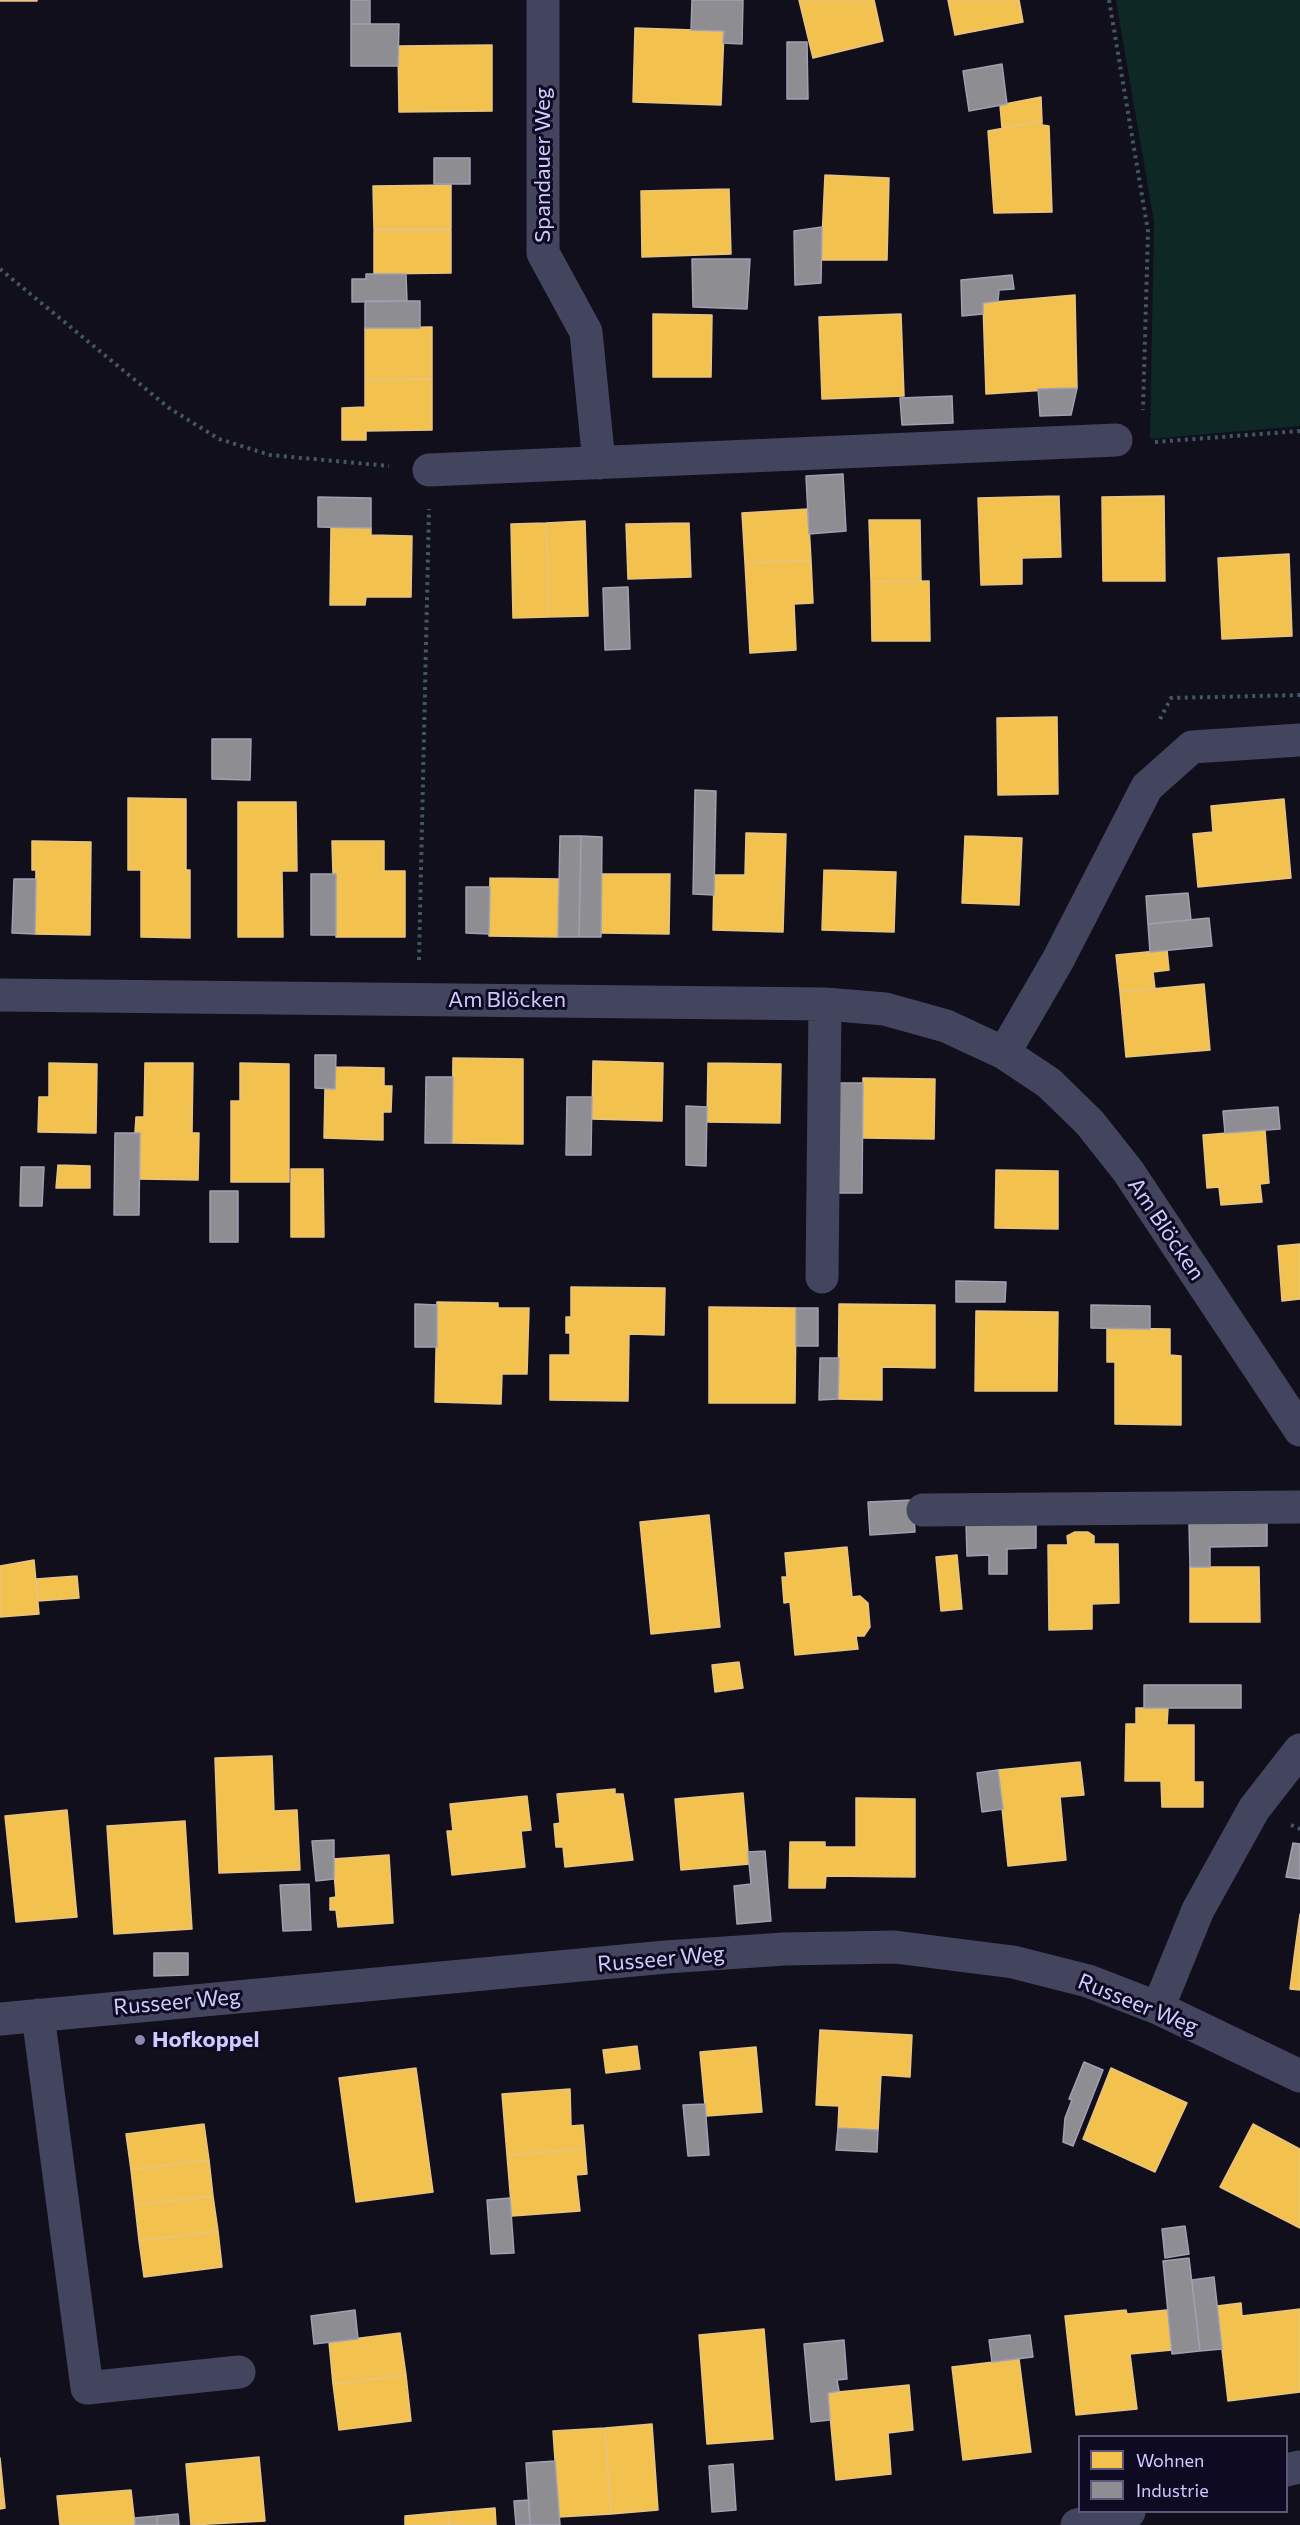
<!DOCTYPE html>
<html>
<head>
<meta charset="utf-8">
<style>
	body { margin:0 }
	#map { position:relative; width:1300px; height:2525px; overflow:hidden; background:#110f1c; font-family:Commissioner,sans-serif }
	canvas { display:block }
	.legend { position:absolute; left:1078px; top:2435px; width:210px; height:78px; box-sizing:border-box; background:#0d0a21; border:2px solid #5a577a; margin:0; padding:8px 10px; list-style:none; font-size:18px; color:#cdcbff }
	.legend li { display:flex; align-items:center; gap:12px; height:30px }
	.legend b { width:30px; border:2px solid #5a577a }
</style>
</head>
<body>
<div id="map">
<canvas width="1300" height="2525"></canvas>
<ul class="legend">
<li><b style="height:16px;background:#f2c14e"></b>Wohnen</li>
<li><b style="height:16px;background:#8d8d92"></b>Industrie</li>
</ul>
</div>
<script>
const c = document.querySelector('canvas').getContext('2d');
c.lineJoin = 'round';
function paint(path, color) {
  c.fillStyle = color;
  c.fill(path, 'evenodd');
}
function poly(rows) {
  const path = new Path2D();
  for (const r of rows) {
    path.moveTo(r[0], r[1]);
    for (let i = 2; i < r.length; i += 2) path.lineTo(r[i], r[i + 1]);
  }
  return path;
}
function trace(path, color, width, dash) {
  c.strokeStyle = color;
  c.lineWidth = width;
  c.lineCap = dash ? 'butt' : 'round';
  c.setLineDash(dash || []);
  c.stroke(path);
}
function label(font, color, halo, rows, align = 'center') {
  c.font = font + ' Commissioner,sans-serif';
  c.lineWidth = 6;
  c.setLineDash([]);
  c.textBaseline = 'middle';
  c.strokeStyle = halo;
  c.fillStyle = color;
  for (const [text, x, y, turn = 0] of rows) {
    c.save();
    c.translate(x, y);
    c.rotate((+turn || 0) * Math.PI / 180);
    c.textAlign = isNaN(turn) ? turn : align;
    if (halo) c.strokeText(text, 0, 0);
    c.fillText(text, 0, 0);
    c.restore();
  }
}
paint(poly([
	[1116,0,1300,0,1300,426,1150,439,1154,222]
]), '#0e2826');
const homes = poly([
	[0,0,37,0,37,1,0,1,0,0],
	[799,0,874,0,883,41,813,58,799,0],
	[948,0,1019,0,1023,22,955,35,948,0],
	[635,28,724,31,721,105,633,102,635,28],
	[492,45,492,111,399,112,398,46,492,45],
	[1041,97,1042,121,1002,128,1000,105,1041,97],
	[1042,121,1042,125,1049,126,1052,212,994,213,988,131,1042,121],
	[825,175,889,178,887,260,821,260,825,175],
	[451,185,451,229,374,229,373,186,451,185],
	[729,189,731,254,642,257,641,191,729,189],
	[374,230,451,230,451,273,374,274,374,230],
	[1075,295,1077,388,986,394,983,303,1075,295],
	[653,314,712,315,711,377,653,377,653,314],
	[901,314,904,396,822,399,819,317,901,314],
	[432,327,432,379,365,380,365,328,432,327],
	[432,379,432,430,366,431,366,440,342,440,342,408,365,407,365,380,432,379],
	[1059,496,1061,557,1022,558,1022,584,981,585,978,498,1059,496],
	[1164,496,1165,581,1103,581,1102,497,1164,496],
	[808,509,811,560,745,563,742,513,808,509],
	[869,520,920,520,921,581,871,582,869,520],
	[585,521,588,616,549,617,546,523,585,521],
	[546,523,549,617,513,618,511,524,546,523],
	[689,523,691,577,628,579,626,524,689,523],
	[331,527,371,528,371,535,412,536,411,597,366,597,365,605,330,605,331,527],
	[1289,554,1292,636,1222,639,1218,558,1289,554],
	[811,560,813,603,794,604,796,650,750,653,745,563,811,560],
	[929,581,930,641,872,641,871,582,929,581],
	[1057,717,1058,794,998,795,997,718,1057,717],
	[128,798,186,799,186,870,190,870,190,938,141,937,141,870,128,870,128,798],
	[1284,799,1291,878,1198,887,1193,834,1213,832,1211,806,1284,799],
	[238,802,296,802,297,871,282,871,283,937,238,937,238,802],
	[746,833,786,834,783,932,713,930,714,875,745,875,746,833],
	[965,836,1022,838,1019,905,962,903,965,836],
	[32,841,91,842,90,935,35,934,36,870,32,870,32,841],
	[332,841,384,841,384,871,405,871,405,937,336,937,336,874,333,874,332,841],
	[824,870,896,872,894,932,822,930,824,870],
	[601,874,670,874,669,934,601,933,601,874],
	[490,878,560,879,558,937,489,936,490,878],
	[1167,950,1169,970,1153,972,1155,989,1120,992,1116,955,1167,950],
	[1204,984,1210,1050,1126,1057,1120,992,1204,984],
	[453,1058,523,1059,523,1144,452,1143,453,1058],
	[593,1061,663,1063,662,1121,592,1119,593,1061],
	[49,1063,97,1064,96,1133,38,1132,39,1097,49,1097,49,1063],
	[145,1063,193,1063,192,1133,199,1133,198,1180,140,1179,140,1133,135,1133,136,1117,144,1117,145,1063],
	[240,1063,289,1064,289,1182,231,1182,231,1101,240,1101,240,1063],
	[708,1063,781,1064,780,1123,707,1122,708,1063],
	[336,1067,384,1068,384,1086,392,1086,391,1112,383,1112,383,1140,324,1138,325,1089,335,1089,336,1067],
	[863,1078,935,1079,934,1139,863,1138,863,1078],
	[1265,1130,1269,1183,1260,1184,1262,1202,1221,1205,1219,1187,1207,1188,1203,1135,1265,1130],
	[58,1165,90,1166,90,1188,56,1188,58,1165],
	[291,1169,323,1169,324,1237,291,1237,291,1169],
	[996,1170,1058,1171,1058,1229,995,1228,996,1170],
	[1300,1244,1300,1299,1282,1301,1278,1246,1300,1244],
	[571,1287,665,1288,664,1335,629,1334,628,1401,550,1400,550,1355,570,1355,570,1333,566,1333,566,1317,571,1317,571,1287],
	[437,1302,498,1303,498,1308,529,1308,527,1374,502,1374,501,1404,435,1402,437,1302],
	[839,1304,935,1305,935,1368,882,1367,882,1400,838,1399,839,1304],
	[709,1307,796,1308,795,1403,709,1403,709,1307],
	[976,1311,1058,1312,1057,1391,975,1391,976,1311],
	[1107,1328,1170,1329,1170,1355,1181,1356,1181,1425,1115,1424,1115,1362,1107,1362,1107,1328],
	[709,1515,720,1627,651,1634,640,1522,709,1515],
	[1075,1532,1088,1532,1094,1536,1094,1544,1118,1544,1119,1603,1092,1604,1092,1629,1049,1630,1048,1545,1068,1545,1067,1536,1075,1532],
	[847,1547,852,1597,860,1596,868,1603,870,1627,864,1636,856,1636,858,1649,795,1655,790,1602,784,1603,782,1577,787,1577,785,1553,847,1547],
	[957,1555,962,1609,941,1611,936,1557,957,1555],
	[34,1560,39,1614,0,1617,0,1566,34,1560],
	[1190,1567,1259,1567,1260,1622,1190,1622,1190,1567],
	[77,1576,79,1598,38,1601,36,1579,77,1576],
	[739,1662,743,1688,715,1692,712,1665,739,1662],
	[1136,1708,1168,1708,1167,1725,1194,1725,1194,1782,1203,1782,1203,1807,1162,1807,1161,1781,1125,1781,1126,1724,1136,1724,1136,1708],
	[272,1756,274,1811,297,1810,300,1870,219,1873,215,1758,272,1756],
	[1080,1762,1084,1795,1060,1797,1066,1860,1008,1866,998,1770,1080,1762],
	[615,1789,615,1794,623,1794,633,1860,565,1867,563,1847,556,1847,554,1824,560,1823,557,1794,615,1789],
	[743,1793,749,1864,681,1870,675,1799,743,1793],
	[527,1796,531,1830,521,1831,525,1867,452,1875,447,1831,453,1831,450,1804,527,1796],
	[856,1798,915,1799,915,1877,826,1876,825,1888,789,1888,790,1842,825,1842,825,1847,856,1847,856,1798],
	[67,1810,77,1917,16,1922,5,1816,67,1810],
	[185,1821,192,1929,114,1934,107,1826,185,1821],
	[389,1855,393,1923,338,1927,336,1910,330,1910,330,1898,336,1897,333,1859,389,1855],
	[1300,1914,1300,1951,1295,1950,1300,1914],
	[1295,1950,1300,1951,1300,1990,1290,1989,1295,1950],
	[820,2030,912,2035,910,2077,881,2075,878,2130,838,2128,839,2106,816,2105,820,2030],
	[637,2046,640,2069,606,2073,603,2050,637,2046],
	[756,2047,762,2112,706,2116,700,2052,756,2047],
	[416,2068,433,2192,356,2202,339,2078,416,2068],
	[1111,2068,1187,2103,1155,2172,1083,2139,1111,2068],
	[570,2089,571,2126,583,2125,585,2149,507,2155,502,2094,570,2089],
	[204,2124,209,2160,131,2170,126,2134,204,2124],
	[1253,2124,1300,2149,1300,2228,1220,2187,1253,2124],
	[585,2149,587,2174,576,2175,580,2211,512,2216,507,2155,585,2149],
	[209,2160,213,2196,135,2205,131,2170,209,2160],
	[213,2196,218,2231,139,2241,135,2205,213,2196],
	[218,2231,222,2267,144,2277,139,2241,218,2231],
	[1241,2303,1242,2316,1300,2309,1300,2392,1228,2401,1217,2306,1241,2303],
	[1126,2310,1127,2314,1167,2310,1172,2350,1130,2354,1137,2409,1076,2415,1065,2316,1126,2310],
	[764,2329,773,2439,707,2444,699,2335,764,2329],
	[400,2333,406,2375,333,2384,329,2342,400,2333],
	[1019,2359,1031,2452,963,2460,952,2367,1019,2359],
	[406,2375,411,2421,339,2430,333,2384,406,2375],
	[909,2385,913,2430,888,2433,891,2474,836,2480,828,2393,909,2385],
	[652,2424,658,2510,611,2514,605,2428,652,2424],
	[605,2428,611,2514,559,2517,553,2431,605,2428],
	[259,2457,265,2521,191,2525,186,2464,259,2457],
	[0,2458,5,2508,0,2509,0,2458],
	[131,2490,135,2525,60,2525,57,2496,131,2490],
	[495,2508,496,2525,449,2525,448,2512,495,2508],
	[448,2512,449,2525,405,2525,405,2516,448,2512]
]);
paint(homes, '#f2c14e');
trace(homes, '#e7c483', 1.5);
const industry = poly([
	[351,0,370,0,370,24,351,24,351,0],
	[692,0,743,0,742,44,723,43,724,31,691,30,692,0],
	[351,24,399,24,398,66,351,66,351,24],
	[787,42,807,42,808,99,787,99,787,42],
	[1002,64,1007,104,969,111,963,71,1002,64],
	[434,158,470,158,470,184,434,184,434,158],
	[822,227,821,283,795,285,794,231,822,227],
	[692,259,750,259,747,309,693,307,692,259],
	[366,274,406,274,407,301,352,302,352,279,366,279,366,274],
	[1012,275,1014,289,999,290,998,301,983,303,983,314,962,316,961,280,1012,275],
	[365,301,420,301,420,328,365,328,365,301],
	[1077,388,1071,415,1040,416,1038,389,1077,388],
	[952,396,953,423,902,425,900,398,952,396],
	[843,474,846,531,809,534,806,476,843,474],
	[318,497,371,498,371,528,318,527,318,497],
	[628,587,630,649,605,650,603,588,628,587],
	[212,739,251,739,250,780,212,779,212,739],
	[695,790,716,791,714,895,693,894,695,790],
	[560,836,581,836,579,937,558,937,560,836],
	[581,836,602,837,601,937,579,937,581,836],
	[311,874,336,874,336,935,311,935,311,874],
	[14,879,36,879,35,934,12,933,14,879],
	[466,887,490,887,489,934,466,933,466,887],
	[1188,893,1191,920,1148,924,1146,896,1188,893],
	[1209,918,1212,946,1150,952,1148,924,1209,918],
	[315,1055,336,1055,335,1089,315,1088,315,1055],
	[426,1077,453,1077,452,1143,425,1143,426,1077],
	[836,1083,863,1083,862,1193,834,1193,836,1083],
	[567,1097,592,1097,591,1155,566,1155,567,1097],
	[686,1106,707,1107,706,1166,686,1165,686,1106],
	[1278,1107,1280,1129,1225,1133,1223,1111,1278,1107],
	[115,1133,140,1133,139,1215,114,1215,115,1133],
	[21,1167,44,1167,42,1206,20,1206,21,1167],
	[210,1191,238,1191,238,1242,210,1242,210,1191],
	[956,1281,1006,1282,1005,1302,956,1302,956,1281],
	[415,1304,437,1305,437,1347,415,1347,415,1304],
	[1091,1305,1150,1306,1150,1329,1091,1328,1091,1305],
	[796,1308,818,1308,818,1346,796,1346,796,1308],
	[820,1358,839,1358,838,1399,819,1400,820,1358],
	[913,1500,915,1532,870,1535,868,1502,913,1500],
	[1036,1521,1036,1548,1007,1549,1007,1574,989,1574,989,1555,967,1556,966,1522,1036,1521],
	[1267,1523,1267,1546,1210,1547,1210,1567,1190,1567,1189,1524,1267,1523],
	[1144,1685,1241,1685,1241,1708,1144,1708,1144,1685],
	[998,1770,1003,1809,982,1812,977,1773,998,1770],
	[334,1840,334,1879,316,1881,312,1841,334,1840],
	[1293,1843,1300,1844,1300,1879,1286,1877,1293,1843],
	[765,1851,771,1921,737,1924,734,1886,751,1884,748,1852,765,1851],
	[309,1884,311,1930,283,1931,280,1885,309,1884],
	[154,1953,188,1953,188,1975,154,1976,154,1953],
	[1084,2062,1103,2070,1073,2146,1063,2142,1065,2118,1072,2100,1069,2099,1084,2062],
	[705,2104,709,2155,688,2156,683,2105,705,2104],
	[838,2128,878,2130,877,2152,836,2150,838,2128],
	[510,2198,514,2253,491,2254,487,2200,510,2198],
	[1185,2226,1189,2254,1165,2258,1162,2229,1185,2226],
	[1189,2258,1200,2351,1172,2354,1163,2261,1189,2258],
	[1214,2277,1222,2349,1200,2351,1192,2280,1214,2277],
	[355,2310,358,2339,314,2344,311,2316,355,2310],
	[1030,2335,1033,2357,992,2362,989,2340,1030,2335],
	[844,2340,847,2379,837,2380,839,2391,828,2393,830,2420,811,2422,804,2344,844,2340],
	[555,2461,560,2525,530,2525,526,2463,555,2461],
	[733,2464,736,2510,712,2512,709,2466,733,2464],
	[529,2500,530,2525,516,2525,514,2501,529,2500],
	[178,2514,179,2525,157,2525,157,2516,178,2514],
	[157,2516,157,2525,135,2525,135,2518,157,2516]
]);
paint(industry, '#8d8d92');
trace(industry, '#a0a0b3', 1.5);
trace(poly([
	[1109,0,1148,231,1143,410],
	[0,269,169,408,219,439,270,455,389,466],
	[1155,442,1300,431],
	[1160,719,1171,698,1300,695],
	[419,960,429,509],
	[1291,1825,1300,1829]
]), '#435665', 4, [3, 4.5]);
trace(poly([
	[543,0,543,253,586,332,599,463],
	[429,470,1116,440],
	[0,995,825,1004,885,1009,946,1026,1004,1053,1049,1083,1090,1123,1128,1171,1300,1430],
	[1004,1053,1058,960,1147,787,1192,747,1300,740],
	[822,1277,825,1004],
	[923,1510,1300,1507],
	[1158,2008,1198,1910,1254,1809,1300,1750],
	[38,2015,87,2388,239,2372],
	[0,2019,666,1957,784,1949,895,1947,1013,1962,1088,1981,1158,2008,1300,2076],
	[1286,2470,1300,2467],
	[1077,2525,1129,2512]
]), '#43445e', 33);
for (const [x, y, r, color] of [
	[140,2040,6,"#8b89b0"]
]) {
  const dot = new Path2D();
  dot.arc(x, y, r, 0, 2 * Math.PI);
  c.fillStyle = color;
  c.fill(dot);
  trace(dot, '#0d0a21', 2);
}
label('22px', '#cdcbff', '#0d0a21', [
	["Spandauer Weg",543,165,-90],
	["Am Blöcken",507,1000],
	["Am Blöcken",1166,1229,56],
	["Russeer Weg",661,1959,-5],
	["Russeer Weg",177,2002,-5],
	["Russeer Weg",1138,2004,22]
]);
label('bold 22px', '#cdcbff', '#0d0a21', [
	["Hofkoppel",152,2040]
], 'left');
</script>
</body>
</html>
